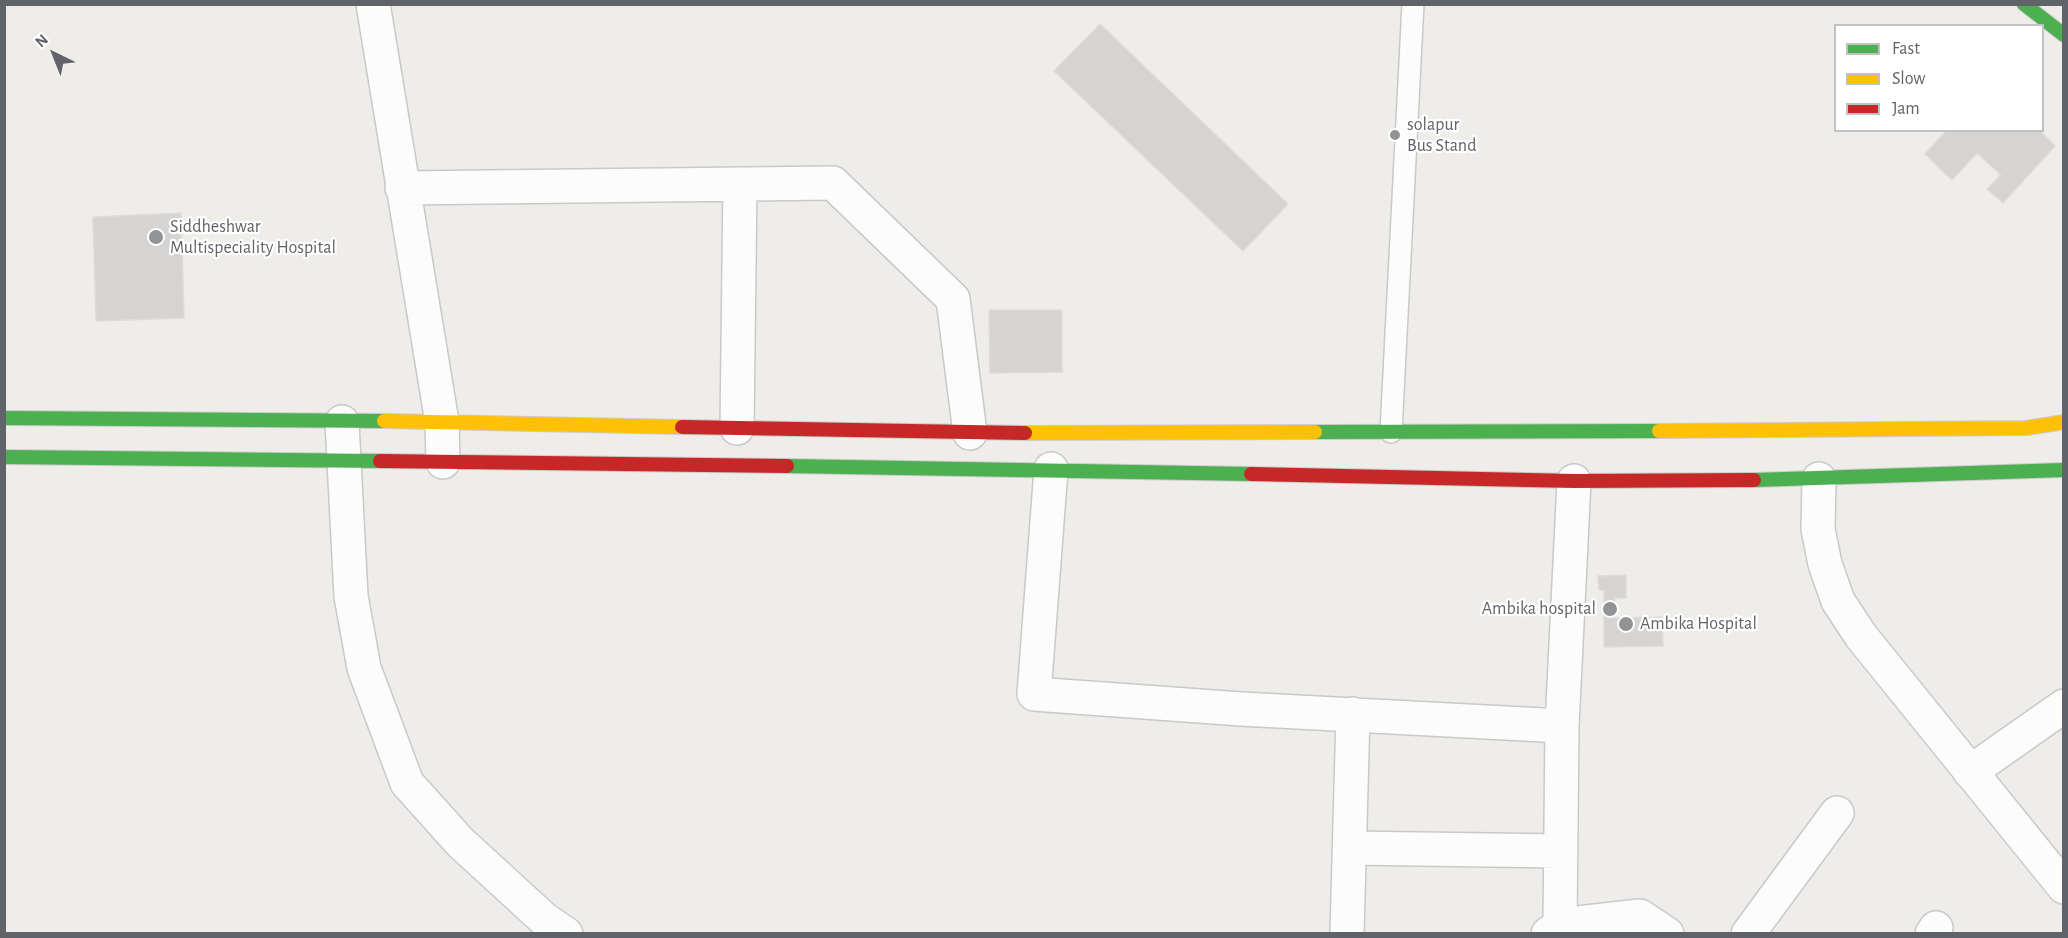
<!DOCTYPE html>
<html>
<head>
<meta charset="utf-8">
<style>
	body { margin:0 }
	#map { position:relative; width:2068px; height:938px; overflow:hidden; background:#efedea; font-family:"Alegreya Sans",sans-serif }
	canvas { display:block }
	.frame { position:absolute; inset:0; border:6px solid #606367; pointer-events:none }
	.legend { position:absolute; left:1834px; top:24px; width:210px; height:108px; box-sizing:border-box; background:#fff; border:2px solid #bfc1c2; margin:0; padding:8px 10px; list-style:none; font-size:18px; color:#606367 }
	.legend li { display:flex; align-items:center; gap:12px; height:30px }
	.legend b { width:30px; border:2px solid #bfc1c2 }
	.north { position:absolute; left:24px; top:24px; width:60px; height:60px; -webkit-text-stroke:4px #fff; paint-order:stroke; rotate:317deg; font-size:16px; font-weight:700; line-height:24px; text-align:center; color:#606367 }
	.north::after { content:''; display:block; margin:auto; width:21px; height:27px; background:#606367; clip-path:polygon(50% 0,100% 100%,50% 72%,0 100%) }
</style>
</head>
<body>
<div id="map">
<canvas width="2068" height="938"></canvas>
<div class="frame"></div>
<ul class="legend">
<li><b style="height:8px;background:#4caf50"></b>Fast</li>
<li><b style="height:8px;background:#ffc107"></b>Slow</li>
<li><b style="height:8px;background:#c62828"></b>Jam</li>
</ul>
<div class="north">N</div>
</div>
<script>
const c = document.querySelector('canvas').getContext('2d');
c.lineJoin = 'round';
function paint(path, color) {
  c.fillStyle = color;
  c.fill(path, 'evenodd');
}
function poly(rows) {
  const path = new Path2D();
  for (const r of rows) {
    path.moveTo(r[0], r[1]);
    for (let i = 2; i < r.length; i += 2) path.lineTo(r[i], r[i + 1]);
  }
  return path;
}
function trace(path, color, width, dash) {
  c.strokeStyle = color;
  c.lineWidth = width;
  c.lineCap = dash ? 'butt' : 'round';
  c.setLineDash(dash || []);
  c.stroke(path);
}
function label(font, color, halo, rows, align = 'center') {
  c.font = font + ' "Alegreya Sans",sans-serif';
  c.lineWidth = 4.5;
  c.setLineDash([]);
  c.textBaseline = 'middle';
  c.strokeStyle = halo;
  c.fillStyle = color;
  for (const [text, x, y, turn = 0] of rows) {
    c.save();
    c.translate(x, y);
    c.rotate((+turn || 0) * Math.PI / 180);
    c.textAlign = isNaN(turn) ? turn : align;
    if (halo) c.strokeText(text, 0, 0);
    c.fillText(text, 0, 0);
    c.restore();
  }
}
const building = poly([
	[1100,24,1288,204,1243,251,1054,71,1100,24],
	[1947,130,2039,130,2055,146,2003,203,1987,189,2001,175,1977,153,1952,180,1925,154,1947,130],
	[181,213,184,318,96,321,93,217,181,213],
	[989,310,1062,310,1062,372,990,373,989,310],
	[1626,575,1626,598,1615,598,1614,618,1662,617,1663,646,1604,647,1604,590,1599,590,1598,576,1626,575]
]);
paint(building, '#d6d4d3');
trace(building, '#dedcda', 1.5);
const lane = poly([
	[1391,432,1413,4]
]);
const street = poly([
	[373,4,442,422,443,462],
	[402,188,833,183,953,299,970,433],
	[342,422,351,596,364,668,407,783,460,842,544,919,566,934],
	[737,428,740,184],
	[1051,469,1034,694,1241,709,1562,726,1574,481],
	[1819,479,1818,529,1825,564,1838,601,1861,636,2064,887],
	[1970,772,2064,706],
	[1350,848,1561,851],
	[1560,925,1562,726],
	[1347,934,1353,714],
	[1548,934,1560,925,1640,916,1667,934],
	[1748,934,1837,813],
	[1932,934,1936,928]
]);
const fast = poly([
	[2024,4,2064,35],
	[4,418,384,421],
	[1315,432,1659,431],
	[4,457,380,461],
	[787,466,1251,474],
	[1754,480,2064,470]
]);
const slow = poly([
	[384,421,682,427],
	[1659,431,2026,428,2064,422],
	[1025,433,1315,432]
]);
const jam = poly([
	[682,427,1025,433],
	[380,461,787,466],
	[1251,474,1574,481,1754,480]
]);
trace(lane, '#c9c9c9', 24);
trace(street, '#c9c9c9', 36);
trace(fast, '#cccbcb', 16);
trace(slow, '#cccbcb', 16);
trace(jam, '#cccbcb', 16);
trace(lane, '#fdfcfc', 21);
trace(street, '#fdfcfc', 33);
trace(fast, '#4caf50', 14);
trace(slow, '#ffc107', 14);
trace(jam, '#c62828', 14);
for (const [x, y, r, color] of [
	[1395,135,6,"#929395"],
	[156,237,8,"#929395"],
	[1610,609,8,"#929395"],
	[1626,624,8,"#929395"]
]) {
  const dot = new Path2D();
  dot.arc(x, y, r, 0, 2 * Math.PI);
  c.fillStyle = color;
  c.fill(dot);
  trace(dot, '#fff', 2);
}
label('18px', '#606367', '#fff', [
	["solapur",1407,125],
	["Bus Stand",1407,146],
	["Siddheshwar",170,227],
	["Multispeciality Hospital",170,248],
	["Ambika hospital",1596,609,"right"],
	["Ambika Hospital",1640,624]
], 'left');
</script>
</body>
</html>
